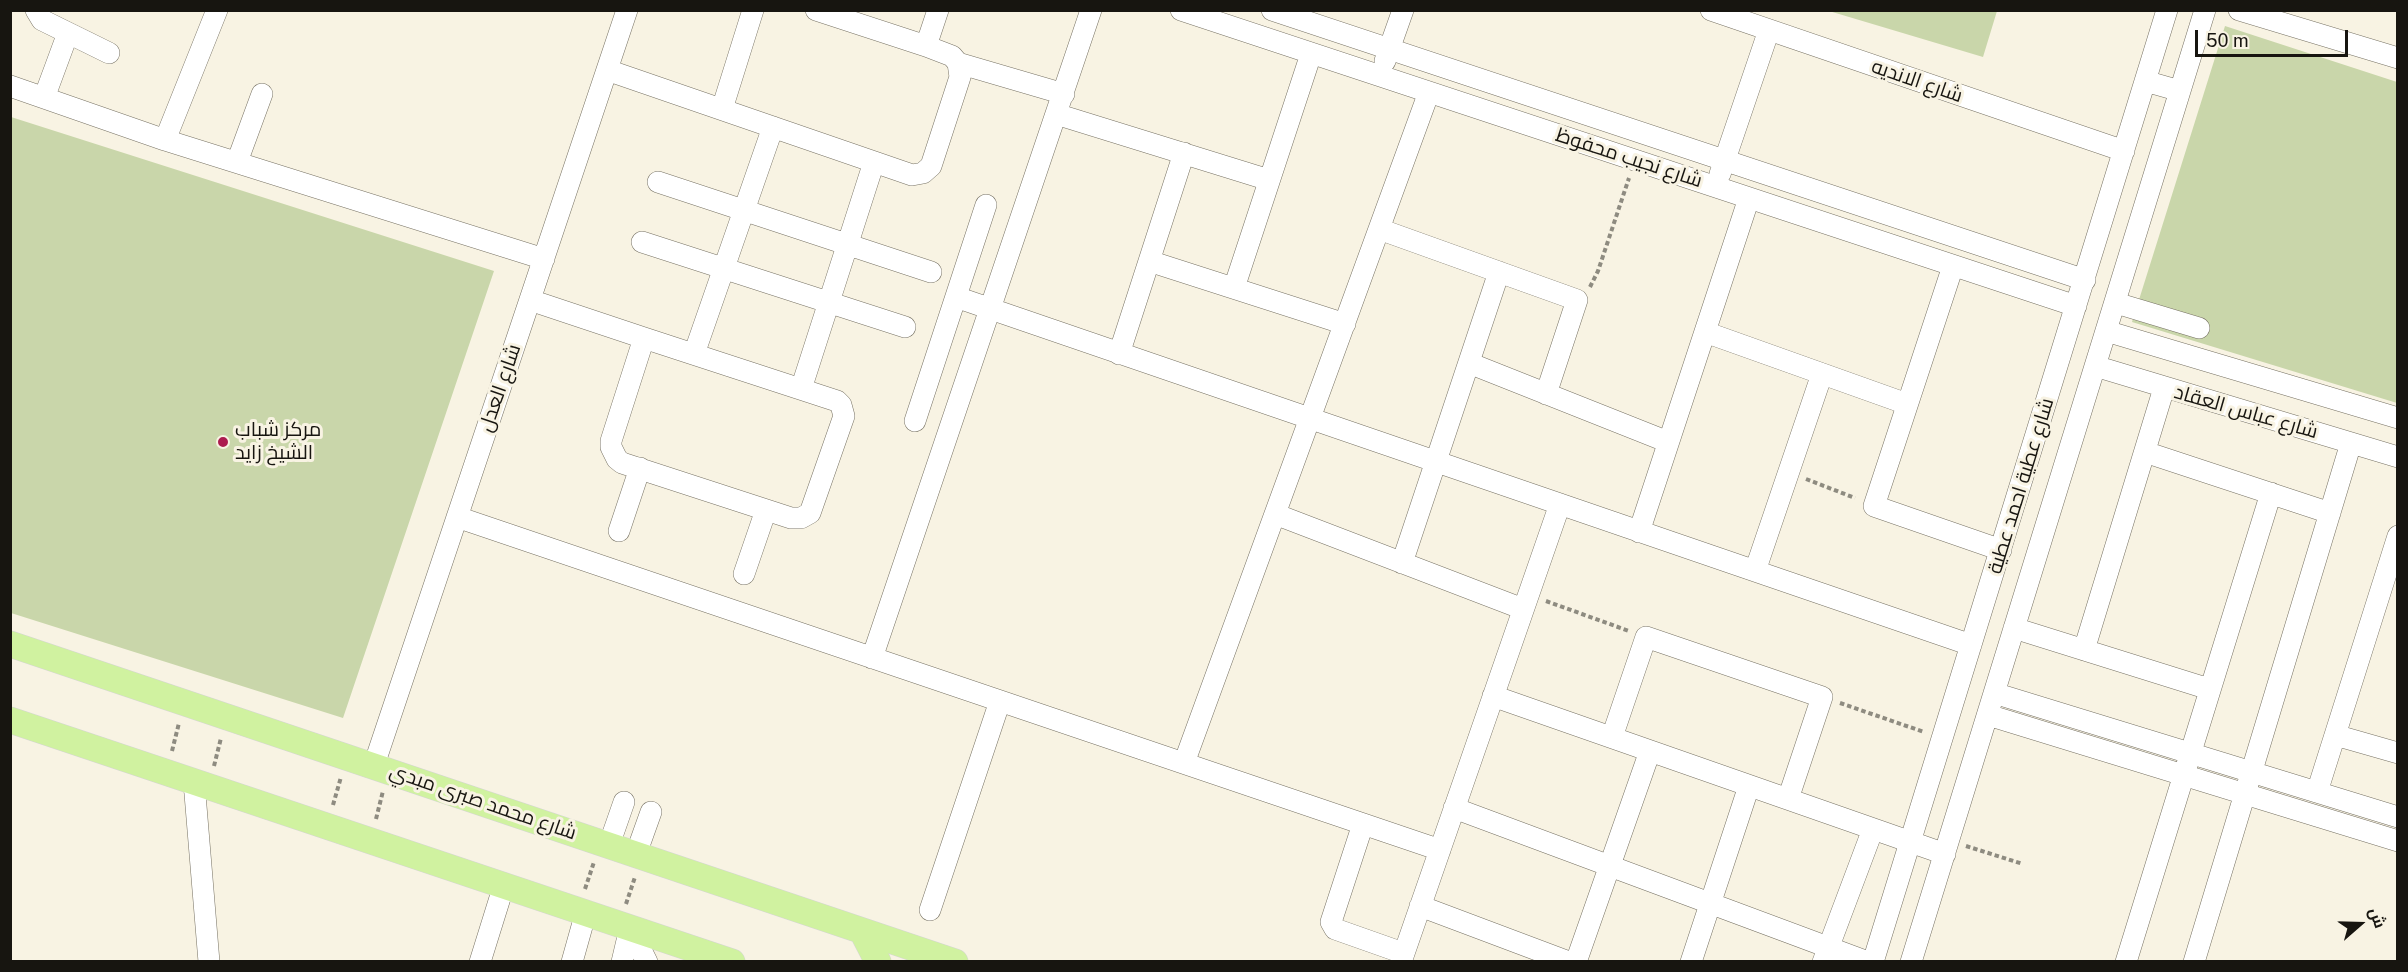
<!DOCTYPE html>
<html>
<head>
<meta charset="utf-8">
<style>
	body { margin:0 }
	#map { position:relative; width:2408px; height:972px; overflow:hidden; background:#f8f3e3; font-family:"Public Sans",Cairo,sans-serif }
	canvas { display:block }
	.frame { position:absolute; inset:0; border:12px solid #171510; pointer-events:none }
	.north { position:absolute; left:2330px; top:894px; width:60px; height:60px; -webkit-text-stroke:4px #f8f3e3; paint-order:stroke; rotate:70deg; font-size:16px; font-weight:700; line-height:24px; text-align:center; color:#171510 }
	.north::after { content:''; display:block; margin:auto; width:21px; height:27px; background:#171510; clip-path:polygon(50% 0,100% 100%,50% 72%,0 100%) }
	.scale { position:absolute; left:2195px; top:30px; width:153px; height:27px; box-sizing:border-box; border:3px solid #171510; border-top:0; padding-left:8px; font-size:18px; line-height:21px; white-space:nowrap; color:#171510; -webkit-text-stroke:4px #f8f3e3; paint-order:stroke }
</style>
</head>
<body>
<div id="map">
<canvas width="2408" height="972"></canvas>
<div class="frame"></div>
<div class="north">ش</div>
<div class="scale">50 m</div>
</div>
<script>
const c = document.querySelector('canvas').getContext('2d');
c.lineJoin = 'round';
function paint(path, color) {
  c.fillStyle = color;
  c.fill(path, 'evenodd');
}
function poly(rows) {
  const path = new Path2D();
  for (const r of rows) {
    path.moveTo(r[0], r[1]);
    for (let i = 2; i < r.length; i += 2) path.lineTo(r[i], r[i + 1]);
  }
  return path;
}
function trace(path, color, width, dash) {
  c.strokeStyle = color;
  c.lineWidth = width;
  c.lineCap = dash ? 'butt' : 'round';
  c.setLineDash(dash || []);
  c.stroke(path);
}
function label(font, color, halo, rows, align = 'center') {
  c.font = font + ' "Public Sans",Cairo,sans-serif';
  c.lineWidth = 6;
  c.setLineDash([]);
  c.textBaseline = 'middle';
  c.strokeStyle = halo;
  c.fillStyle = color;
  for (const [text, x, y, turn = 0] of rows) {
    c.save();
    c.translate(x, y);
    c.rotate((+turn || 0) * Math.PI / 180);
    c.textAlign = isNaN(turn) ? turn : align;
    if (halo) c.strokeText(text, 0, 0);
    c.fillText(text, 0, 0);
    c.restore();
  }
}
paint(poly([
	[1829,11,1997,10,1997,11,1983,57],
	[2225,26,2397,82,2397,403,2132,322],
	[11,117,494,271,343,718,11,613]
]), '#c9d6aa');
const minor = poly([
	[36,10,42,20,109,53],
	[1181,10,2076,306],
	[1272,10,2085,280],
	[1711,10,2124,151],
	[2239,10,2398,58],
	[926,46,938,10],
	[1385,61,1403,10],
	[958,63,1064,94],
	[607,70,912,175,923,173,931,166,960,77,958,63,952,56,926,46,816,10],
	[2145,81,2180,91],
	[10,86,165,140,544,259],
	[44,98,68,33],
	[722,109,753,10],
	[1056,114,1269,180],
	[165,140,217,10],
	[237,162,262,94],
	[1720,174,1769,30],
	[658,182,931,272],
	[1379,229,1577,300,1546,394],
	[642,242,905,327],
	[1149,261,1345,324],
	[1953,266,1874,506,2001,550],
	[1234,288,1311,54],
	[956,297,1971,645],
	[530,300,644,338,837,401,841,405,844,416,810,513,801,518,791,518,622,463,617,459,611,447,611,441,644,338],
	[2116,303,2199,328],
	[2106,331,2398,418],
	[1705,332,1907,404],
	[694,354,773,127],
	[1119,354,1184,153],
	[1469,363,1668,442],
	[2095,366,2398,457],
	[801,389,874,162],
	[915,421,986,205],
	[2145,452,2330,513],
	[1275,514,1523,609],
	[457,517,1440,850],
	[619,531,640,468],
	[1639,532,1749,198],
	[1402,563,1499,272],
	[1755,571,1822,374],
	[744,574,766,510],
	[2014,628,2209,689],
	[2084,650,2164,388],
	[872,658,1091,10],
	[1994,693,2398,817],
	[1493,696,1945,854],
	[1988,715,2398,841],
	[2335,735,2398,753],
	[1612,737,1646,637,1822,697,1788,799],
	[1184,763,1429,92],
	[374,765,627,10],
	[194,782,209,962],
	[2317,792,2398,536],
	[1454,808,1868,962],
	[1363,824,1331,922,1335,929,1403,953],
	[609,845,624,802],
	[636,854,651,812],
	[1420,906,1569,962],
	[930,910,1000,701],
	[630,928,647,962],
	[480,962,504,885],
	[572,962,586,912],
	[622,962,630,928],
	[1401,962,1560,504],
	[1576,962,1650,751],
	[1691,962,1749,786],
	[1823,962,1873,829],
	[1873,962,2167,10],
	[1911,962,2205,10],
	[2126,962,2271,493],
	[2194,962,2351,443]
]);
const major = poly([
	[10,644,955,962],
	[10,720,732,962],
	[862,931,878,962]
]);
trace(minor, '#787365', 22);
trace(major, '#d5d5d4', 27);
trace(poly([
	[1590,287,1598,271,1629,178],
	[1806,479,1855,498],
	[1546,601,1629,631],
	[1840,703,1924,732],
	[172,751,179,723],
	[214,766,221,738],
	[333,805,341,777],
	[376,819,383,791],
	[1966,846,2023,864],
	[585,889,594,862],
	[626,904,635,877]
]), '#8e8b80', 4, [4.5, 3]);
trace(minor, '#fff', 21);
trace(major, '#d0f2a0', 26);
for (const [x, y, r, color] of [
	[223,442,6,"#ac1b4f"]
]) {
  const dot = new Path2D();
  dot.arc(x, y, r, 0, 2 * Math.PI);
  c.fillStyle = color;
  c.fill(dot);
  trace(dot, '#f8f3e3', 2);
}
label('20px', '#171510', '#f8f3e3', [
	["شارع الانديه",1917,81,19],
	["شارع نجيب محفوظ",1629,158,18],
	["شارع العدل",500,388,-71],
	["شارع عباس العقاد",2246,412,16],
	["شارع عطية احمد عطية",2021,486,-73],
	["شارع محمد صبرى مبدي",483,802,19]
]);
label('20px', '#171510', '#f8f3e3', [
	["مركز شباب",235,430],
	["الشيخ زايد",235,453]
], 'left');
</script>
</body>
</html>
